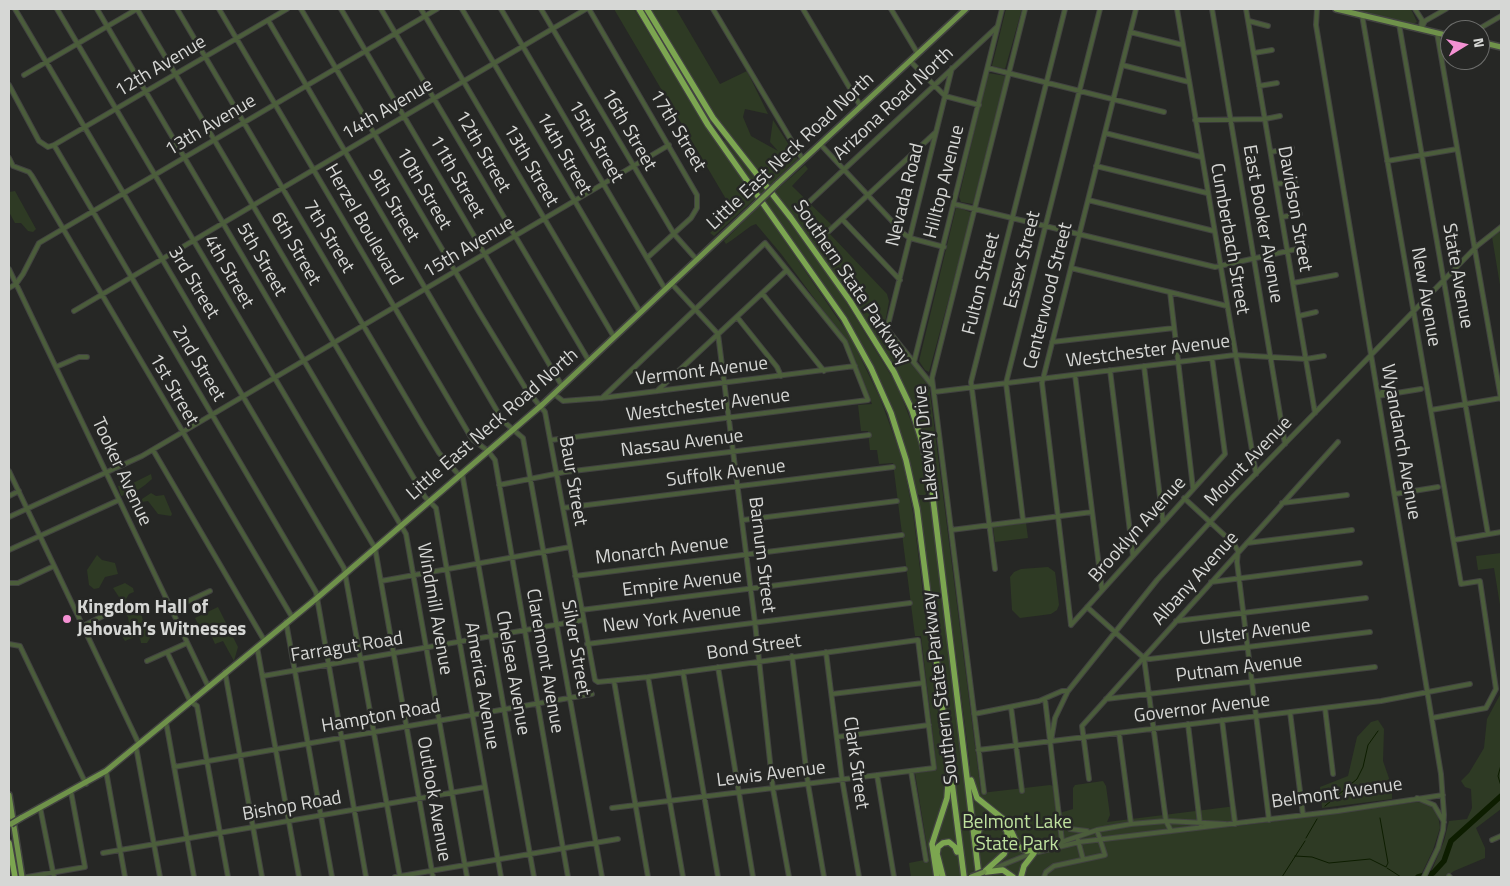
<!DOCTYPE html>
<html>
<head>
<meta charset="utf-8">
<style>
	body { margin:0 }
	#map { position:relative; width:1510px; height:886px; overflow:hidden; background:#262725; font-family:"Titillium Web",sans-serif }
	canvas { display:block }
	.frame { position:absolute; inset:0; border:10px solid #d6d7d5; pointer-events:none }
	.north { position:absolute; left:1440px; top:20px; width:50px; height:50px; box-sizing:border-box; background:#262725; border:1px solid #6c6d6b; border-radius:50%; rotate:81deg; font-size:14px; font-weight:700; line-height:20px; text-align:center; color:#d6d7d5 }
	.north::after { content:''; display:block; margin:auto; width:18px; height:22px; background:#f491d3; clip-path:polygon(50% 0,100% 100%,50% 72%,0 100%) }
</style>
</head>
<body>
<div id="map">
<canvas width="1510" height="886"></canvas>
<div class="frame"></div>
<div class="north">N</div>
</div>
<script>
const c = document.querySelector('canvas').getContext('2d');
c.lineJoin = 'round';
function paint(path, color) {
  c.fillStyle = color;
  c.fill(path, 'evenodd');
}
function poly(rows) {
  const path = new Path2D();
  for (const r of rows) {
    path.moveTo(r[0], r[1]);
    for (let i = 2; i < r.length; i += 2) path.lineTo(r[i], r[i + 1]);
  }
  return path;
}
function trace(path, color, width, dash) {
  c.strokeStyle = color;
  c.lineWidth = width;
  c.lineCap = dash ? 'butt' : 'round';
  c.setLineDash(dash || []);
  c.stroke(path);
}
function label(font, color, halo, rows, align = 'center') {
  c.font = font + ' "Titillium Web",sans-serif';
  c.lineWidth = 5;
  c.setLineDash([]);
  c.textBaseline = 'middle';
  c.strokeStyle = halo;
  c.fillStyle = color;
  for (const [text, x, y, turn = 0] of rows) {
    c.save();
    c.translate(x, y);
    c.rotate((+turn || 0) * Math.PI / 180);
    c.textAlign = isNaN(turn) ? turn : align;
    if (halo) c.strokeText(text, 0, 0);
    c.fillText(text, 0, 0);
    c.restore();
  }
}
paint(poly([
	[614,9,634,9,699,116,756,198,714,236,710,233,733,211],
	[651,9,676,9,720,84,747,71,768,114,745,109,743,117,751,136,778,151,770,142,773,120,798,159,770,185,720,124],
	[1006,9,1022,9,1005,69,992,66],
	[1344,9,1411,9,1417,22,1413,24],
	[988,73,1006,76,973,204,961,202,959,197],
	[725,140,765,190,760,195,722,142],
	[805,165,808,169,792,186,835,228,829,233,887,294,889,301,884,329,929,385,981,793,1050,785,1053,786,1056,814,1073,809,1073,788,1075,785,1103,781,1106,786,1110,815,1107,822,1236,806,1239,826,1417,802,1426,803,1433,807,1438,814,1440,828,1433,850,1420,877,911,877,909,863,929,859,915,773,937,770,921,636,915,636,893,463,879,464,877,450,870,450,868,431,861,431,858,405,872,404,848,344,782,255,756,224,751,226,732,240,726,244,724,241,760,205,851,338,880,398,902,458,913,513,945,769,952,769,918,500,930,497,963,767,970,766,936,495,926,441,906,389,887,356,794,216,774,192],
	[15,191,36,229,33,232,28,231,21,223,15,223,9,212,9,192],
	[770,196,838,289,897,385,921,447,929,490,925,495,919,495,916,492,903,441,874,368,841,309,764,201],
	[958,207,972,213,929,372,925,370,919,361,956,208],
	[1501,230,1501,291,1492,237],
	[151,474,152,479,145,485,135,492,121,496,118,486,133,483],
	[151,493,156,496,164,495,172,514,171,516,158,514,148,501,142,502,142,499],
	[1026,523,1028,538,995,542,993,527],
	[1501,553,1501,611,1494,568,1478,570,1476,556],
	[97,555,102,560,115,563,118,574,105,577,99,588,94,589,89,585,87,570],
	[1048,567,1055,572,1056,579,1059,605,1057,610,1051,614,1020,618,1012,610,1010,577,1014,572,1021,569],
	[125,583,133,588,134,592,129,594,126,599,128,606,141,613,145,628,152,635,147,643,141,643,140,638,137,636,125,641,122,636,121,629,129,624,128,617,123,611,121,606,123,603,113,588],
	[218,607,238,647,234,661,223,641,215,644,211,635,205,638,195,618],
	[1501,693,1501,809,1476,828,1485,848,1485,858,1454,871,1446,877,1429,877,1444,841,1449,821,1467,819,1472,808,1471,789,1465,787,1461,781,1469,773,1484,748,1487,719],
	[1378,720,1384,729,1383,761,1392,787,1392,799,1322,808,1320,787,1348,776,1357,737,1371,722]
]), '#2e3a24');
trace(poly([
	[1501,765,1498,776,1501,786],
	[1325,806,1357,779,1363,767,1368,745,1378,731],
	[1306,838,1317,819],
	[1295,856,1312,857,1329,863,1370,859,1386,867,1388,863,1380,818],
	[1387,868,1401,877],
	[1282,877,1305,841],
	[1406,877,1407,877]
]), '#0d1d00', 1);
trace(poly([
	[1418,877,1433,873,1444,861,1451,841,1501,796]
]), '#0d1d00', 5.5);
const minor = poly([
	[15,9,344,568,400,877],
	[57,9,375,548,433,877],
	[97,9,406,534,467,877],
	[137,9,425,497,436,508,501,877],
	[177,9,422,425,439,453,460,476],
	[219,9,472,439,488,451,495,460,568,877],
	[301,9,479,312,526,389,545,412,595,680,598,682,648,677,918,640,934,768,612,808],
	[341,9,562,386],
	[381,9,589,361],
	[421,9,614,337],
	[462,9,640,312],
	[501,9,665,289],
	[541,9,674,234,697,260],
	[589,9,697,195,697,208,691,218,647,258],
	[713,9,803,160],
	[803,9,861,107],
	[891,9,918,54],
	[1177,9,1256,474],
	[1212,9,1285,444],
	[1246,9,1315,413],
	[1317,9,1316,25,1441,774,1444,815,1443,830,1438,848,1424,877],
	[1415,9,1422,20,1421,27],
	[1362,15,1461,584,1480,581,1496,689,1486,708,1432,718],
	[268,20,503,421,523,438,602,877],
	[1249,21,1268,26],
	[1399,24,1488,534],
	[1421,29,1425,21,1446,9],
	[1477,30,1501,16],
	[1130,32,1183,45],
	[1437,33,1501,399],
	[1254,53,1272,50],
	[910,61,945,96,979,105],
	[1122,65,1189,82],
	[988,68,1164,112],
	[24,75,137,9],
	[9,85,39,141,48,147,54,145,287,9],
	[1259,86,1277,83],
	[1195,120,1265,119,1280,116],
	[1105,133,1201,157],
	[54,145,316,592,366,877],
	[821,145,904,234,910,238,944,247],
	[1271,152,1292,148],
	[9,158,13,166,29,172,32,176,292,617],
	[1387,161,1457,149],
	[1096,166,1207,193],
	[1276,184,1295,182],
	[1088,200,1214,231],
	[808,203,997,27],
	[954,204,1215,267,1306,247],
	[1282,217,1300,214],
	[842,219,900,280],
	[829,231,936,132],
	[1071,268,1227,306],
	[9,269,208,686],
	[671,283,718,334,755,623,773,789,789,877],
	[1293,283,1336,275],
	[9,288,16,284,23,274,39,243,437,9],
	[1170,292,1193,488],
	[762,293,824,371],
	[74,311,586,9],
	[1299,316,1316,312],
	[737,317,777,367,781,376],
	[1052,342,1174,328],
	[914,362,1002,9],
	[1144,366,1163,522],
	[56,367,79,357,87,357],
	[1110,370,1133,556],
	[1075,375,1102,590],
	[932,385,887,329,952,68],
	[657,391,787,270],
	[934,392,1235,355,1306,359,1324,356],
	[554,394,563,401,602,398,855,366],
	[1380,394,1396,379],
	[1378,396,1421,389],
	[1431,410,1501,398],
	[551,440,868,400,845,342,765,243,602,398],
	[153,450,264,640],
	[9,471,139,744],
	[462,473,534,877],
	[499,485,565,472,869,435],
	[1395,494,1438,487],
	[9,496,19,491],
	[1184,498,1234,544,1238,551,1237,562,1269,820],
	[1282,503,1347,495],
	[563,508,893,467],
	[9,517,142,456,669,145],
	[743,520,897,501],
	[1023,520,1006,383,1100,9],
	[951,530,1092,512],
	[1454,540,1501,532],
	[1247,543,1352,530],
	[9,550,119,500],
	[995,569,971,382,1065,9],
	[575,576,902,535],
	[381,581,570,547],
	[1211,582,1360,563],
	[9,583,18,583,54,566],
	[1087,607,1144,658],
	[171,609,210,591],
	[581,610,905,569],
	[1176,621,1366,598],
	[286,622,332,877],
	[1071,625,1042,383,1136,9],
	[1071,625,1225,454,1212,358],
	[83,626,111,612],
	[9,644,20,646,86,784],
	[587,644,910,603],
	[257,647,299,877],
	[167,652,190,701,197,706,228,877],
	[826,652,842,779,859,877],
	[792,656,808,784,824,877],
	[1144,658,1150,659,1370,632],
	[1144,658,1166,821,1171,831],
	[147,661,187,643],
	[718,667,753,877],
	[225,672,262,877],
	[683,672,718,877],
	[263,676,583,620],
	[648,677,683,877],
	[614,681,648,877],
	[832,694,923,683],
	[1045,699,1062,841],
	[1106,699,1375,667],
	[1011,707,1022,791],
	[1325,708,1333,774],
	[1290,712,1303,815],
	[974,714,1039,701,1062,691,1068,691],
	[1222,720,1235,824],
	[166,722,194,877],
	[1188,724,1200,824],
	[1119,733,1131,824],
	[837,737,929,725],
	[1051,741,1055,718,1068,691,1157,580,1233,497,1477,246,1501,227],
	[136,747,160,877],
	[978,750,1381,701,1470,684],
	[174,767,592,694],
	[106,771,125,877],
	[911,771,926,860],
	[877,775,894,877],
	[1089,779,1082,726,1338,442],
	[984,792,932,378,1025,9],
	[1417,798,1434,805,1444,822],
	[40,807,54,877],
	[1060,817,1070,829,1087,831],
	[1078,840,1083,859],
	[1492,840,1501,836],
	[1041,849,1097,830,1131,824,1166,821,1225,824],
	[1038,852,1079,842,1338,811,1443,795],
	[103,853,485,787],
	[990,870,1032,853],
	[1449,876,1450,877],
	[27,877,85,867,71,792],
	[395,877,618,839],
	[1044,877,1046,872,1054,866,1105,855,1097,830]
]);
const major = poly([
	[1336,9,1450,36],
	[1480,42,1501,47],
	[777,184,966,9],
	[9,795,22,877],
	[21,818,106,771,317,598,543,404,752,208]
]);
const highway = poly([
	[639,9,708,125,844,319,871,368,891,413,906,460,917,509,964,877],
	[647,9,713,118,791,218,850,301,894,372,912,410,922,442,931,482,979,877],
	[971,780,977,798,1007,822,1018,846,1026,851,1040,849],
	[977,840,979,829,989,821,1001,823,1007,831,1008,844,1004,854,984,872],
	[9,843,15,877],
	[986,872,1003,870,1013,877],
	[937,877,932,844,947,798,948,785],
	[943,877,937,854,938,847,943,843,949,842,955,847,957,852],
	[1021,877,1024,866,1034,853]
]);
trace(minor, '#424341', 6);
trace(major, '#424341', 8);
trace(highway, '#424341', 8);
trace(minor, '#4b5d3b', 4);
trace(major, '#6f924a', 5);
trace(highway, '#7ca650', 5.5);
const majorBridge = poly([
	[752,208,777,184],
	[11,824,21,818],
	[971,877,984,872]
]);
trace(majorBridge, '#424341', 8, []);
trace(majorBridge, '#6f924a', 5);
for (const [x, y, r, color] of [
	[67,619,5,"#f491d3"]
]) {
  const dot = new Path2D();
  dot.arc(x, y, r, 0, 2 * Math.PI);
  c.fillStyle = color;
  c.fill(dot);
  trace(dot, '#262725', 2);
}
label('19px', '#d6d7d5', '#262725', [
	["12th Avenue",161,67,-31],
	["Arizona Road North",894,104,-43],
	["14th Avenue",388,110,-31],
	["13th Avenue",211,126,-31],
	["16th Street",628,130,60],
	["17th Street",677,131,59],
	["15th Street",595,142,60],
	["12th Street",482,152,60],
	["Little East Neck Road North",791,152,-43],
	["14th Street",563,154,60],
	["13th Street",530,166,60],
	["11th Street",456,177,60],
	["Hilltop Avenue",945,182,-76],
	["10th Street",423,189,60],
	["Nevada Road",906,195,-76],
	["9th Street",393,206,59],
	["Davidson Street",1294,209,80],
	["East Booker Avenue",1262,224,80],
	["Herzel Boulevard",363,225,60],
	["7th Street",328,237,59],
	["Cumberbach Street",1229,239,80],
	["15th Avenue",469,248,-31],
	["6th Street",295,249,60],
	["5th Street",261,260,60],
	["Essex Street",1023,260,-76],
	["4th Street",228,272,60],
	["State Avenue",1457,276,80],
	["3rd Street",193,283,59],
	["Southern State Parkway",851,283,56],
	["Fulton Street",982,284,-76],
	["Centerwood Street",1049,296,-76],
	["New Avenue",1425,297,80],
	["Westchester Avenue",1148,352,-7],
	["2nd Street",198,364,59],
	["Vermont Avenue",702,372,-7],
	["1st Street",173,390,60],
	["Westchester Avenue",708,406,-7],
	["Little East Neck Road North",493,425,-41],
	["Wyandanch Avenue",1400,442,80],
	["Lakeway Drive",927,443,-96],
	["Nassau Avenue",682,444,-7],
	["Mount Avenue",1249,462,-46],
	["Tooker Avenue",121,472,65],
	["Suffolk Avenue",726,474,-7],
	["Baur Street",572,481,80],
	["Brooklyn Avenue",1138,530,-48],
	["Monarch Avenue",662,551,-7],
	["Barnum Street",761,555,83],
	["Albany Avenue",1196,579,-48],
	["Empire Avenue",682,584,-7],
	["Windmill Avenue",434,609,80],
	["New York Avenue",672,619,-7],
	["Ulster Avenue",1255,633,-7],
	["Farragut Road",347,648,-9],
	["Silver Street",575,648,80],
	["Bond Street",754,648,-8],
	["Claremont Avenue",544,661,80],
	["Putnam Avenue",1239,669,-7],
	["Chelsea Avenue",512,673,80],
	["America Avenue",481,686,80],
	["Southern State Parkway",941,688,-97],
	["Governor Avenue",1202,709,-7],
	["Hampton Road",381,717,-10],
	["Clark Street",855,763,82],
	["Lewis Avenue",771,775,-7],
	["Belmont Avenue",1337,794,-8],
	["Outlook Avenue",433,799,80],
	["Bishop Road",292,807,-10]
]);
label('bold 19px', '#d6d7d5', '#262725', [
	["Kingdom Hall of",77,608],
	["Jehovah’s Witnesses",77,630]
], 'left');
label('19px', '#bfe29f', '#262725', [
	["Belmont Lake",1017,823],
	["State Park",1017,845]
]);
</script>
</body>
</html>
